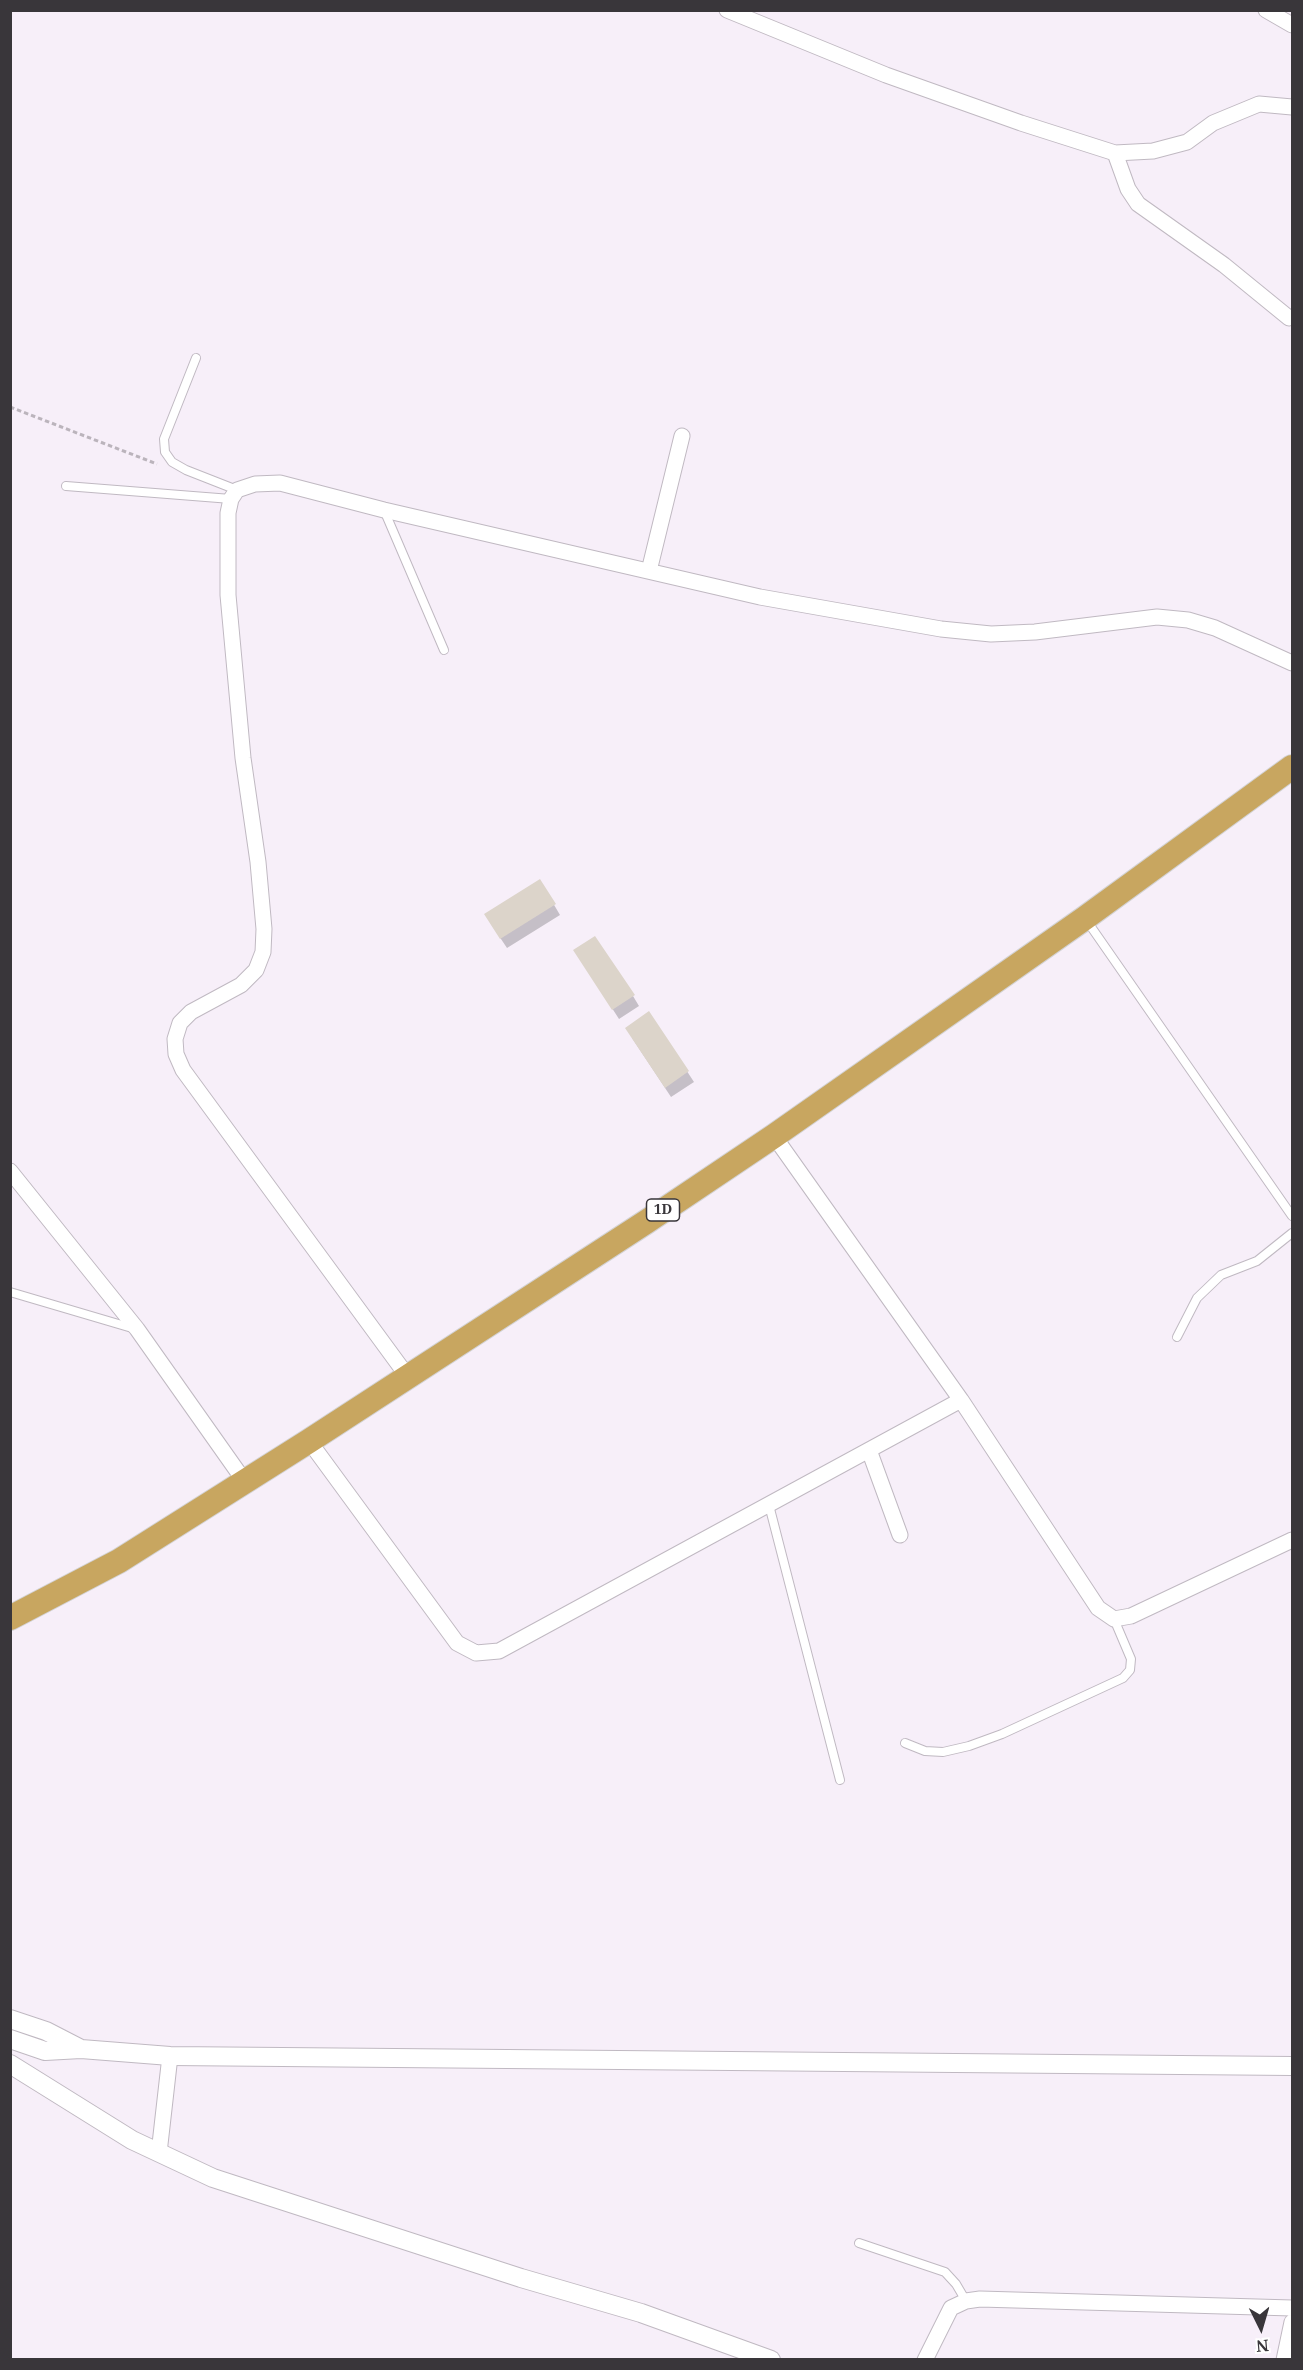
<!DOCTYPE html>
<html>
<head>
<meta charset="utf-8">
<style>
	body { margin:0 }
	#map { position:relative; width:1303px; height:2370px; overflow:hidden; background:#f7eff9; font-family:"Noto Serif",serif }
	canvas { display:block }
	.frame { position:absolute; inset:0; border:12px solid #39363a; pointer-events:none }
	.north { position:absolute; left:1231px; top:2298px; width:60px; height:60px; -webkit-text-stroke:4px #fff; paint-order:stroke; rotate:175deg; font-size:16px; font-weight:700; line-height:24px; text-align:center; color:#39363a }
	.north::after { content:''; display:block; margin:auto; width:21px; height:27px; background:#39363a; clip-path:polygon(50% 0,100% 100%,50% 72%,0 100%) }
</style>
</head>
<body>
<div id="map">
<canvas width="1303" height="2370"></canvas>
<div class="frame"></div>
<div class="north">N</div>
</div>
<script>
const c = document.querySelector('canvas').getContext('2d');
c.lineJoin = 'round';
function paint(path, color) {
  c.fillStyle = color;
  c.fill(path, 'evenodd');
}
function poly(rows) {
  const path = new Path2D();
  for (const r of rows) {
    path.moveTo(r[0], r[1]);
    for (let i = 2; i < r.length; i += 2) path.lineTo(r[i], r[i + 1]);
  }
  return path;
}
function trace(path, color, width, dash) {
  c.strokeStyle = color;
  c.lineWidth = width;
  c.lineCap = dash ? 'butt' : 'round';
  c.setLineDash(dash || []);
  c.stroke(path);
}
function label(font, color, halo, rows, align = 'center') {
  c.font = font + ' "Noto Serif",serif';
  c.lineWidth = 4.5;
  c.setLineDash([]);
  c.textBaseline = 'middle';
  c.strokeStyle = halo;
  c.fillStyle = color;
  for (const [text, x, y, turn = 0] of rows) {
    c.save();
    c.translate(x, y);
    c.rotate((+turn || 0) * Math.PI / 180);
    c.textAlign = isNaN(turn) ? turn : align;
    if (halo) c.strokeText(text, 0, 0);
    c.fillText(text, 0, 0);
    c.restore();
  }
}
paint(poly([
	[540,881,560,915,507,948,491,924],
	[581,960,633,996,639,1006,619,1019],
	[649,1013,694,1082,671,1097,632,1038]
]), '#0003');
paint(poly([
	[540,879,556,904,500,939,484,914],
	[595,936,635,995,612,1010,573,950],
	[649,1011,689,1071,665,1088,625,1028]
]), '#dcd4ca');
const service = poly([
	[196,358,164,439,165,452,172,462,186,470,237,490],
	[66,486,231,499],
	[384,510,444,650],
	[1087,921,1292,1216],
	[10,1292,132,1328],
	[1177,1337,1197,1298,1221,1275,1257,1261,1292,1233],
	[769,1505,840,1780],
	[905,1743,925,1751,943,1752,969,1746,1002,1734,1123,1678,1130,1670,1131,1659,1114,1619],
	[859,2243,945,2272,956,2284,966,2301]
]);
const minor = poly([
	[727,10,886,75,1021,123,1115,153,1153,151,1187,142,1213,123,1259,104,1292,107],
	[1266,10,1292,25],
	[1115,153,1128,189,1138,204,1224,265,1289,318],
	[649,571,682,436],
	[774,1136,961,1400,1098,1608,1114,1619,1131,1616,1292,1540],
	[10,1171,137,1329,245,1482],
	[408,1377,183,1070,176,1054,175,1039,180,1023,191,1012,241,985,256,970,263,952,264,929,258,862,243,758,228,595,228,513,231,499,237,490,255,484,280,483,384,510,760,597,941,629,991,634,1035,632,1157,617,1188,620,1215,628,1292,663],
	[309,1441,457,1643,476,1653,499,1651,961,1400],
	[869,1450,900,1535],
	[159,2153,170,2056],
	[925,2360,951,2308,966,2301,980,2299,1292,2308],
	[1284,2360,1292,2322]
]);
const tertiary = poly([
	[10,2019,46,2031,79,2048],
	[10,2039,45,2051,81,2049,170,2056,1292,2066],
	[10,2064,132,2140,213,2178,521,2278,641,2313,771,2360]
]);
const trunk = poly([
	[10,1618,119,1561,309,1441,646,1222,774,1136,1085,918,1292,767]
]);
trace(service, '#c0b9c2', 10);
trace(minor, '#c0b9c2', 17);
trace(tertiary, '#c0b9c2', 20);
trace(trunk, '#d3d3d4', 26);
trace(poly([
	[10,407,157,464]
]), '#bbb4bc', 3, [4.5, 3]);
trace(service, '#fff', 8);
trace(minor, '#fff', 15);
trace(tertiary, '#fff', 18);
trace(trunk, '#c8a660', 24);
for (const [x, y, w] of [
	[663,1210,33]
]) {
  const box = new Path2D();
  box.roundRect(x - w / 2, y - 11, w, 22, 4.5);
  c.fillStyle = '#fff';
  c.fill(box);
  trace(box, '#39363a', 1.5);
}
label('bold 14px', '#39363a', null, [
	["1D",663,1210]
]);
</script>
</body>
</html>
